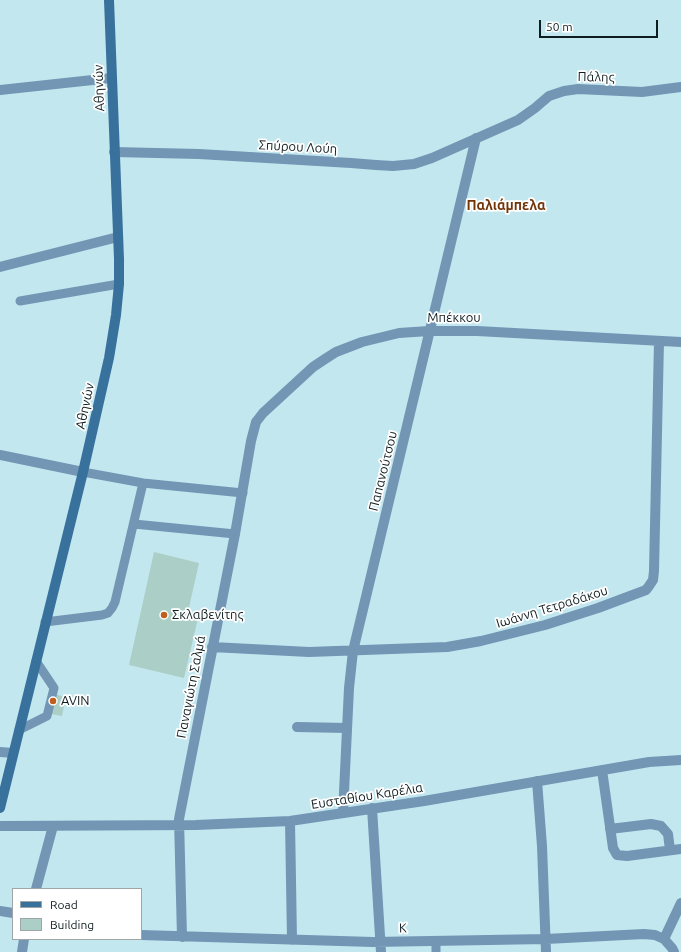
<!DOCTYPE html>
<html>
<head>
<meta charset="utf-8">
<style>
	body { margin:0 }
	#map { position:relative; width:681px; height:952px; overflow:hidden; background:#c3e7ef; font-family:Ubuntu,sans-serif }
	canvas { display:block }
	.legend { position:absolute; left:12px; top:888px; width:130px; height:52px; box-sizing:border-box; background:#fff; border:1px solid #9fa5a6; margin:0; padding:5px 7px; list-style:none; font-size:12px; color:#0f1d20 }
	.legend li { display:flex; align-items:center; gap:8px; height:20px }
	.legend b { width:20px; border:1px solid #9fa5a6 }
	.scale { position:absolute; left:539px; top:20px; width:119px; height:18px; box-sizing:border-box; border:2px solid #0f1d20; border-top:0; padding-left:5px; font-size:12px; line-height:14px; white-space:nowrap; color:#0f1d20; -webkit-text-stroke:3px #fff; paint-order:stroke }
</style>
</head>
<body>
<div id="map">
<canvas width="681" height="952"></canvas>
<ul class="legend">
<li><b style="height:5px;background:#39719d"></b>Road</li>
<li><b style="height:11px;background:#abcfc6"></b>Building</li>
</ul>
<div class="scale">50 m</div>
</div>
<script>
const c = document.querySelector('canvas').getContext('2d');
c.lineJoin = 'round';
function paint(path, color) {
  c.fillStyle = color;
  c.fill(path, 'evenodd');
}
function poly(rows) {
  const path = new Path2D();
  for (const r of rows) {
    path.moveTo(r[0], r[1]);
    for (let i = 2; i < r.length; i += 2) path.lineTo(r[i], r[i + 1]);
  }
  return path;
}
function trace(path, color, width, dash) {
  c.strokeStyle = color;
  c.lineWidth = width;
  c.lineCap = dash ? 'butt' : 'round';
  c.setLineDash(dash || []);
  c.stroke(path);
}
function label(font, color, halo, rows, align = 'center') {
  c.font = font + ' Ubuntu,sans-serif';
  c.lineWidth = 3.5;
  c.setLineDash([]);
  c.textBaseline = 'middle';
  c.strokeStyle = halo;
  c.fillStyle = color;
  for (const [text, x, y, turn = 0] of rows) {
    c.save();
    c.translate(x, y);
    c.rotate((+turn || 0) * Math.PI / 180);
    c.textAlign = isNaN(turn) ? turn : align;
    if (halo) c.strokeText(text, 0, 0);
    c.fillText(text, 0, 0);
    c.restore();
  }
}
paint(poly([
	[154,552,199,563,188,612,199,614,184,678,129,665],
	[50,693,66,697,62,716,46,713]
]), '#abcfc6');
trace(poly([
	[20,301,119,284],
	[83,472,143,483,243,493],
	[134,524,235,534],
	[45,622,102,615,108,613,112,608,115,602,143,483],
	[19,730,47,716,54,688,36,661],
	[436,941,436,952]
]), '#7296b4', 9);
trace(poly([
	[0,90,111,78],
	[114,152,199,154,351,163,376,165,393,166,414,164,432,158,518,120,535,108,549,96,564,91,578,89,642,92,681,87],
	[0,267,118,237],
	[0,455,83,472],
	[212,647,309,652,447,647,481,641,545,625,598,608,646,590,649,586,653,580,654,571,659,341],
	[297,727,347,728],
	[0,752,13,753],
	[602,770,613,848,617,855,627,856,681,849],
	[537,781,542,846,546,952],
	[372,808,381,952],
	[343,813,349,688,353,651,476,138],
	[290,821,292,940],
	[0,826,196,825,290,821,424,801,649,762,681,760],
	[610,829,651,824,661,826,668,834,670,850],
	[36,889,53,826],
	[0,911,13,913],
	[141,935,373,942,546,939,644,934,655,935,664,939,672,948,674,952],
	[182,937,179,819,235,534,251,441,256,422,263,413,313,367,325,359,336,352,362,342,399,333,429,331,477,331,681,342],
	[664,939,681,903],
	[22,952,24,939]
]), '#7296b4', 10);
trace(poly([
	[0,808,83,472,109,358,116,315,119,284,119,259,109,0]
]), '#39719d', 10);
for (const [x, y, r, color] of [
	[164,615,4,"#bf5e1d"],
	[53,701,4,"#bf5e1d"]
]) {
  const dot = new Path2D();
  dot.arc(x, y, r, 0, 2 * Math.PI);
  c.fillStyle = color;
  c.fill(dot);
  trace(dot, '#fff', 1.5);
}
label('13px', '#0f1d20', '#fff', [
	["Πάλης",596,77,1],
	["Αθηνών",99,88,-92],
	["Σπύρου Λούη",298,147,3],
	["Μπέκκου",454,318],
	["Αθηνών",85,406,-78],
	["Παπανούτσου",383,471,-76],
	["Ιωάννη Τετραδάκου",552,607,-17],
	["Παναγιώτη Σαλμά",191,687,-79],
	["Ευσταθίου Καρέλια",367,796,-9],
	["Κ",403,928,-1]
]);
label('13px', '#0f1d20', '#fff', [
	["Σκλαβενίτης",172,615],
	["AVIN",61,701]
], 'left');
label('bold 14px', '#713409', '#fff', [
	["Παλιάμπελα",506,205]
]);
</script>
</body>
</html>
